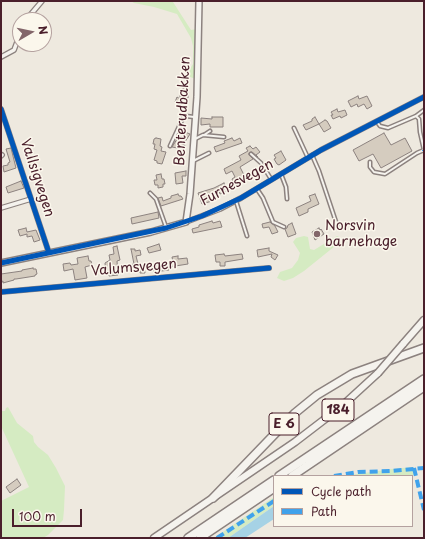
<!DOCTYPE html>
<html>
<head>
<meta charset="utf-8">
<style>
	body { margin:0 }
	#map { position:relative; width:425px; height:539px; overflow:hidden; background:#eee9df; font-family:"Playpen Sans",sans-serif }
	canvas { display:block }
	.frame { position:absolute; inset:0; border:2px solid #4a1f2b; pointer-events:none }
	.legend { position:absolute; left:273px; top:475px; width:140px; height:52px; box-sizing:border-box; background:#fbf7ec; border:1px solid #b4a19f; margin:0; padding:5px 7px; list-style:none; font-size:12px; color:#4a1f2b }
	.legend li { display:flex; align-items:center; gap:8px; height:20px }
	.legend b { width:20px; border:1px solid #b4a19f }
	.north { position:absolute; left:12px; top:12px; width:40px; height:40px; box-sizing:border-box; background:#fbf7ec; border:1px solid #b4a19f; border-radius:50%; rotate:81deg; font-size:11px; font-weight:700; line-height:16px; text-align:center; color:#4a1f2b }
	.north::after { content:''; display:block; margin:auto; width:14px; height:18px; background:#83666a; clip-path:polygon(50% 0,100% 100%,50% 72%,0 100%) }
	.scale { position:absolute; left:12px; top:509px; width:70px; height:18px; box-sizing:border-box; border:2px solid #4a1f2b; border-top:0; padding-left:5px; font-size:12px; line-height:14px; white-space:nowrap; color:#4a1f2b; -webkit-text-stroke:3px #fbf7ec; paint-order:stroke }
</style>
</head>
<body>
<div id="map">
<canvas width="425" height="539"></canvas>
<div class="frame"></div>
<ul class="legend">
<li><b style="height:5px;background:#0057b8"></b>Cycle path</li>
<li><b style="height:5px;background:#40a2eb"></b>Path</li>
</ul>
<div class="north">N</div>
<div class="scale">100 m</div>
</div>
<script>
const c = document.querySelector('canvas').getContext('2d');
c.lineJoin = 'round';
function paint(path, color) {
  c.fillStyle = color;
  c.fill(path, 'evenodd');
}
function poly(rows) {
  const path = new Path2D();
  for (const r of rows) {
    path.moveTo(r[0], r[1]);
    for (let i = 2; i < r.length; i += 2) path.lineTo(r[i], r[i + 1]);
  }
  return path;
}
function trace(path, color, width, dash) {
  c.strokeStyle = color;
  c.lineWidth = width;
  c.lineCap = dash ? 'butt' : 'round';
  c.setLineDash(dash || []);
  c.stroke(path);
}
function label(font, color, halo, rows, align = 'center') {
  c.font = font + ' "Playpen Sans",sans-serif';
  c.lineWidth = 3;
  c.setLineDash([]);
  c.textBaseline = 'middle';
  c.strokeStyle = halo;
  c.fillStyle = color;
  for (const [text, x, y, turn = 0] of rows) {
    c.save();
    c.translate(x, y);
    c.rotate((+turn || 0) * Math.PI / 180);
    c.textAlign = isNaN(turn) ? turn : align;
    if (halo) c.strokeText(text, 0, 0);
    c.fillText(text, 0, 0);
    c.restore();
  }
}
paint(poly([
	[131,1,176,1,173,2,191,30,197,29,195,79,186,75,193,64,193,46,191,38,177,14,154,7,134,3],
	[304,236,308,237,310,249,314,250,337,236,339,237,340,240,340,242,304,271,293,278,284,281,277,278,280,272,292,268,298,260,300,253,293,242,296,238],
	[8,407,17,423,33,436,34,442,38,447,48,455,56,468,65,486,64,510,63,520,48,535,43,538,1,538,1,501,29,487,1,426,1,411,5,411,6,408],
	[413,467,414,475,343,476,392,469],
	[274,497,274,506,228,538,214,538]
]), '#d5ebc2');
paint(poly([
	[274,506,274,519,245,538,228,538]
]), '#a6d2e5');
const building = poly([
	[183,89,188,89,188,98,184,98,180,109,179,104,175,102,177,97,180,99,180,92,183,92,183,89],
	[358,96,359,99,367,96,372,106,367,109,364,104,358,107,357,104,351,107,348,101,358,96],
	[337,109,338,112,345,110,347,115,341,118,340,116,333,119,331,115,333,115,331,112,337,109],
	[212,117,223,117,223,127,210,127,210,124,201,125,201,118,212,119,212,117],
	[315,117,319,124,306,130,303,125,312,121,312,119,315,117],
	[325,120,327,121,331,128,324,132,319,124,325,120],
	[185,132,190,134,183,145,185,145,183,149,172,147,179,136,182,137,185,132],
	[384,133,391,145,405,138,412,151,381,168,373,154,359,161,353,150,384,133],
	[156,138,161,139,160,146,162,147,161,151,166,152,162,164,157,163,157,161,154,160,157,150,154,149,155,144,153,144,154,139,156,138],
	[232,138,234,141,240,138,242,143,216,152,214,147,225,143,224,141,232,138],
	[250,146,253,149,256,147,260,152,256,155,258,157,252,152,249,153,249,155,253,159,240,167,246,179,234,184,232,179,235,177,232,171,226,174,224,169,241,160,239,156,248,151,246,148,250,146],
	[11,148,16,168,4,172,3,166,8,165,8,163,10,162,6,149,11,148],
	[281,151,286,160,279,165,277,164,274,159,276,158,274,155,281,151],
	[186,171,186,176,182,176,183,183,176,184,175,173,186,171],
	[161,174,162,179,164,179,165,184,163,184,163,187,158,188,158,185,155,185,154,180,157,180,156,175,161,174],
	[21,181,24,188,8,193,6,187,21,181],
	[224,183,226,188,224,189,225,192,220,194,219,191,211,195,212,201,202,204,198,193,214,188,224,183],
	[178,194,179,196,181,196,183,199,161,206,158,198,162,197,163,201,171,198,171,196,178,194],
	[315,194,319,204,308,209,308,212,299,216,296,208,311,201,309,196,315,194],
	[158,212,159,218,132,224,131,218,158,212],
	[212,221,213,223,220,221,222,227,193,233,192,229,199,227,199,225,212,221],
	[270,222,275,226,278,232,272,234,269,227,263,228,262,224,270,222],
	[292,223,296,234,288,237,285,229,287,228,288,225,292,223],
	[26,228,27,232,36,230,40,240,34,242,32,236,27,237,27,234,20,236,18,230,26,228],
	[319,228,320,230,321,229,324,234,315,240,312,232,319,228],
	[159,244,161,250,149,253,147,248,159,244],
	[117,246,120,260,117,261,118,275,109,276,109,273,106,274,105,263,110,260,109,255,114,254,113,247,117,246],
	[269,248,269,251,278,255,275,260,271,257,272,254,258,257,257,250,269,248],
	[131,249,135,249,135,251,140,250,141,255,136,256,138,264,141,264,141,267,144,266,145,273,140,273,140,270,129,270,129,265,134,264,131,249],
	[224,254,225,256,242,254,243,259,225,262,225,266,220,266,220,262,216,262,215,255,224,254],
	[88,256,89,261,91,261,92,265,85,267,87,278,75,280,73,269,64,271,63,264,70,263,71,265,78,264,77,258,88,256],
	[178,256,178,259,187,258,188,264,169,267,169,270,154,272,153,264,173,262,172,257,178,256],
	[33,268,33,269,36,269,37,274,35,275,35,276,16,279,14,279,14,280,3,283,3,281,1,282,1,274,22,271,22,270,33,268],
	[17,479,21,485,10,493,6,487,17,479]
]);
paint(building, '#d5ccbf');
trace(building, '#8c827f', 1);
const lane = poly([
	[416,116,419,119,420,132,424,150],
	[377,122,380,126,388,128,416,116,424,110],
	[294,128,308,158],
	[204,135,210,131],
	[195,139,203,135,224,137],
	[170,146,183,118,186,116,194,117],
	[251,154,261,163,271,179],
	[312,155,319,171,337,225],
	[193,161,209,153],
	[370,162,370,167,374,172,385,174,417,153,424,150],
	[281,174,286,187,287,199],
	[257,189,263,198,273,222,284,227],
	[150,193,156,199,166,227],
	[236,201,247,236]
]);
const street = poly([
	[26,20,42,1],
	[1,57,14,50,20,34],
	[1,109,49,253],
	[1,156,2,155],
	[1,208,31,199],
	[186,222,220,209,241,198,321,150,424,97],
	[1,292,269,268]
]);
const secondary = poly([
	[1,263,151,232,186,222,190,194,197,97,199,1]
]);
const primary = poly([
	[403,344,424,320],
	[154,538,295,442,342,406,378,373]
]);
const highway = poly([
	[279,476,424,379],
	[292,476,424,387],
	[213,498,295,413,317,395,352,374,424,348],
	[188,538,274,480],
	[200,538,274,488]
]);
trace(lane, '#8c827f', 5);
trace(street, '#8c827f', 6);
trace(secondary, '#8c827f', 8);
trace(primary, '#8c827f', 9);
trace(highway, '#8c827f', 10);
trace(lane, '#f5f3ee', 2);
trace(street, '#f5f3ee', 3.5);
trace(secondary, '#f5f3ee', 5);
trace(primary, '#f5f3ee', 6);
trace(highway, '#f5f3ee', 7);
const primaryBridge = poly([
	[378,373,403,344]
]);
trace(primaryBridge, '#8c827f', 9, []);
trace(primaryBridge, '#f5f3ee', 6);
trace(poly([
	[424,150,424,151],
	[414,468,424,510],
	[334,476,358,472,391,471,424,468],
	[217,538,274,501]
]), '#40a2eb', 4, [8, 4]);
trace(poly([
	[1,109,49,253],
	[1,263,166,228,202,216,241,198,321,150,424,97],
	[1,292,269,268]
]), '#0057b8', 5);
for (const [x, y, r, color] of [
	[317,234,4,"#83666a"]
]) {
  const dot = new Path2D();
  dot.arc(x, y, r, 0, 2 * Math.PI);
  c.fillStyle = color;
  c.fill(dot);
  trace(dot, '#fbf7ec', 1.5);
}
for (const [x, y, w] of [
	[338,410,32],
	[284,424,30]
]) {
  const box = new Path2D();
  box.roundRect(x - w / 2, y - 11, w, 22, 3);
  c.fillStyle = '#fbf7ec';
  c.fill(box);
  trace(box, '#4a1f2b', 1);
}
label('bold 13px', '#4a1f2b', null, [
	["184",338,410],
	["E 6",284,424]
]);
label('14px', '#4a1f2b', '#fbf7ec', [
	["Benterudbakken",183,111,-87],
	["Vallsigvegen",37,178,72],
	["Furnesvegen",237,183,-29],
	["Valumsvegen",134,268,-5]
]);
label('14px', '#4a1f2b', '#fbf7ec', [
	["Norsvin",325,226],
	["barnehage",325,242]
], 'left');
</script>
</body>
</html>
